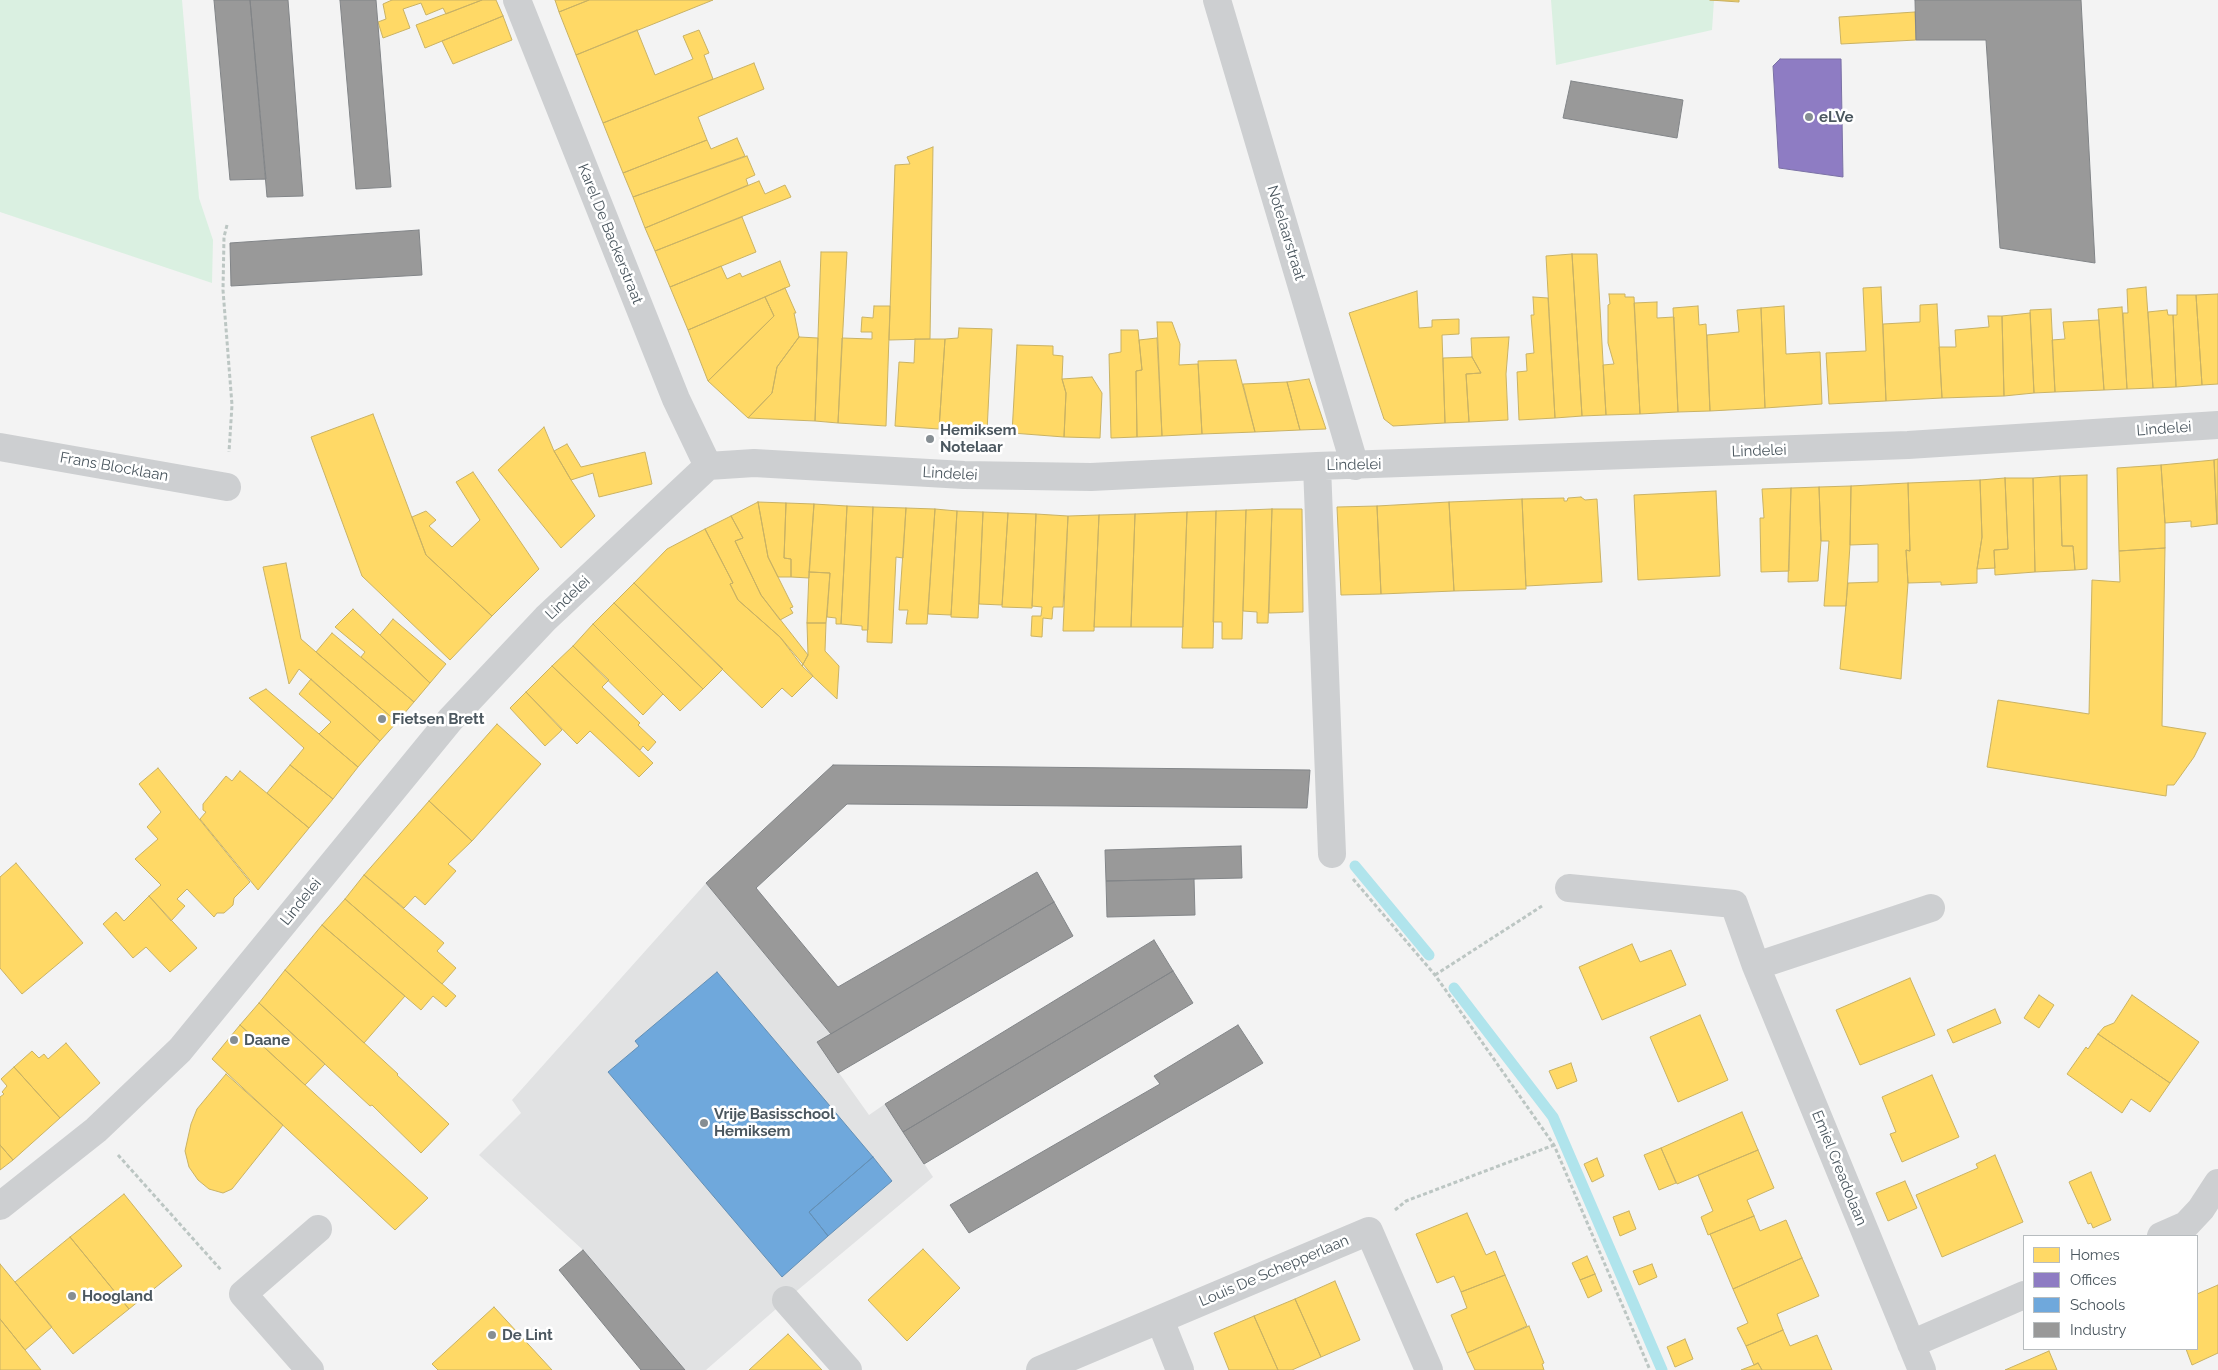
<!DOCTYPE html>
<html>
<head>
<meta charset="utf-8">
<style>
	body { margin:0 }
	#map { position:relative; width:2218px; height:1370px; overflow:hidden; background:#f3f3f3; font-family:Raleway,sans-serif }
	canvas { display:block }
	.legend { position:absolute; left:2023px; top:1235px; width:175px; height:115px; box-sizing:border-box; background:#fff; border:1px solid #b7bcbf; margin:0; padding:6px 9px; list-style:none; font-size:15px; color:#4b575f }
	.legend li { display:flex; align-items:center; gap:10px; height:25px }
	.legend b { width:25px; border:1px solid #b7bcbf }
</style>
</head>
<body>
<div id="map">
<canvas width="2218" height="1370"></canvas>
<ul class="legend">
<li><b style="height:14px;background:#ffd966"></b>Homes</li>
<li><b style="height:14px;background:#8e7cc3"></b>Offices</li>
<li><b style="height:14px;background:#6fa8dc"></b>Schools</li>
<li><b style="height:14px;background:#999"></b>Industry</li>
</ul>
</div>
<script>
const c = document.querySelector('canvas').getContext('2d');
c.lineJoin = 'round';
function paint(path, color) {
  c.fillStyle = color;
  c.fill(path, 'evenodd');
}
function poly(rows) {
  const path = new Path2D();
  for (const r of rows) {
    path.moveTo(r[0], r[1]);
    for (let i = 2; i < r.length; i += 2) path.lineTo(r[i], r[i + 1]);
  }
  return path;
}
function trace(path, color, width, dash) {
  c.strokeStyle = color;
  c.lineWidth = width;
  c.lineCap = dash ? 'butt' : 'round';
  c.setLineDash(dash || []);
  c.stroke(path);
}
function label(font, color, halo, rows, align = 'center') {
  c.font = font + ' Raleway,sans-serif';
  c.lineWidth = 5;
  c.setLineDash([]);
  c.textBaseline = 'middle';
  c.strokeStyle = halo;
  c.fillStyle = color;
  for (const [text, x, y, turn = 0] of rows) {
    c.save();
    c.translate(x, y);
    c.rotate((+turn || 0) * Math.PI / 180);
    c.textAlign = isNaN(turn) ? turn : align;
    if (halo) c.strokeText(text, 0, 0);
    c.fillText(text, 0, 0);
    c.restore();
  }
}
paint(poly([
	[706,883,831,1034,817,1042,869,1115,885,1104,933,1177,799,1289,706,1370,685,1370,583,1250,479,1155,521,1113,512,1100]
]), '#e1e2e3');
paint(poly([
	[0,0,182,0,199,198,213,240,212,283,0,212],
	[1551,0,1714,0,1712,30,1556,65]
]), '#daf0e1');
const homes = poly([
	[392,0,482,0,446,14,443,8,426,15,421,3,403,9,410,28,383,38,378,22,386,19,383,4,392,0],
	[482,0,496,0,503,16,425,48,416,25,482,0],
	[555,0,589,0,559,12,555,0],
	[589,0,713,0,576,55,559,12,589,0],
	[1710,0,1739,0,1739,2,1710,0],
	[1915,12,1916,40,1841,44,1839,17,1915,12],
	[503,16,512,40,453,64,442,41,503,16],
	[637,30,655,75,693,59,683,36,699,30,709,53,704,55,713,79,603,123,576,55,637,30],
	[754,63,764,89,698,117,707,140,623,173,603,123,754,63],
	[737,138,745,156,633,197,623,173,707,140,711,149,737,138],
	[933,147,930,339,889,340,895,165,910,164,907,157,933,147],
	[747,156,755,175,746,179,748,185,645,228,633,197,747,156],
	[759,181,765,194,785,185,791,197,655,251,645,228,759,181],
	[742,217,756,252,670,287,655,251,742,217],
	[821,252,847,252,838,423,815,421,821,252],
	[1572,254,1597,254,1606,415,1582,416,1572,254],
	[1572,254,1582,416,1555,418,1546,256,1572,254],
	[780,261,790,286,688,330,670,287,721,266,727,279,740,273,742,277,780,261],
	[1881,287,1886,401,1829,404,1826,353,1866,351,1863,288,1881,287],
	[2146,287,2153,388,2127,389,2123,313,2128,313,2127,289,2146,287],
	[785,288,796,313,794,313,799,337,777,367,772,393,748,418,708,381,774,316,765,297,785,288],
	[1417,291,1419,328,1432,327,1432,320,1459,319,1459,334,1442,335,1445,423,1393,426,1384,419,1349,313,1417,291],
	[1609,294,1625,294,1625,297,1634,297,1640,414,1606,415,1603,365,1614,364,1608,343,1608,305,1610,304,1609,294],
	[2218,294,2218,384,2202,385,2196,295,2218,294],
	[2177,295,2196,295,2202,385,2176,387,2173,315,2177,315,2177,295],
	[765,297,774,316,708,381,688,330,765,297],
	[1533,297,1548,298,1555,418,1519,420,1517,372,1527,371,1526,354,1534,353,1531,315,1534,315,1533,297],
	[1657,302,1657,318,1674,317,1678,412,1640,414,1634,303,1657,302],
	[1937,304,1942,398,1886,401,1883,324,1920,322,1920,305,1937,304],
	[874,306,890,306,886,426,838,423,842,338,872,339,872,332,861,332,862,317,873,318,874,306],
	[1698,306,1699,325,1706,324,1710,411,1678,412,1673,308,1698,306],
	[1784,306,1786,354,1820,352,1822,404,1765,408,1761,308,1784,306],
	[2122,307,2127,389,2104,390,2098,309,2122,307],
	[1761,308,1765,408,1710,411,1707,335,1739,332,1737,310,1761,308],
	[2051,309,2055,392,2034,393,2030,310,2051,309],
	[2167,310,2168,315,2173,315,2176,387,2153,388,2148,312,2167,310],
	[2030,313,2034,393,2004,396,2002,316,2030,313],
	[1988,316,2002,316,2004,396,1942,398,1939,347,1956,347,1955,330,1989,327,1988,316],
	[2099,320,2104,390,2055,392,2052,340,2065,339,2063,322,2099,320],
	[1157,322,1172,322,1180,344,1179,365,1198,364,1202,434,1162,436,1157,322],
	[959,328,992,329,987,432,939,429,945,339,958,338,959,328],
	[1121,330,1138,330,1142,370,1136,371,1137,437,1111,438,1109,354,1121,352,1121,330],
	[799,337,818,338,815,421,748,418,772,393,777,367,799,337],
	[1509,337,1506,374,1508,420,1469,422,1466,374,1481,373,1472,357,1471,338,1509,337],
	[1157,338,1162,436,1137,437,1136,371,1142,370,1139,340,1157,338],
	[915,339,945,339,939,429,895,426,899,362,914,363,915,339],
	[1017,345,1053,346,1053,355,1063,356,1062,379,1066,393,1064,437,1012,433,1017,345],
	[1472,357,1481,373,1466,374,1469,422,1445,423,1443,358,1472,357],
	[1236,360,1255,432,1202,434,1198,361,1236,360],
	[1092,377,1102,393,1100,438,1064,437,1066,393,1062,379,1092,377],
	[1309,379,1326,429,1300,430,1287,382,1309,379],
	[1287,382,1300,430,1255,432,1243,384,1287,382],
	[373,414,426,555,492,616,450,660,362,576,311,437,373,414],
	[544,427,554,451,571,480,595,516,561,548,498,470,544,427],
	[567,444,581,467,645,452,652,484,599,497,593,473,571,480,554,451,567,444],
	[2218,459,2218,524,2217,524,2214,460,2218,459],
	[2214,460,2217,524,2191,527,2191,521,2165,523,2161,465,2214,460],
	[2161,465,2165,523,2165,548,2119,551,2117,468,2161,465],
	[473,472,539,569,492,616,426,555,412,517,426,511,436,520,429,526,452,547,480,520,456,482,473,472],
	[2087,475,2087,569,2075,570,2073,546,2062,546,2060,476,2087,475],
	[2060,476,2062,546,2073,546,2075,570,2035,572,2033,478,2060,476],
	[2005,478,2008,549,1994,550,1995,568,1977,569,1982,537,1980,480,2005,478],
	[2005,478,2033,478,2035,572,1995,575,1994,550,2008,549,2005,478],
	[1980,480,1982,537,1977,569,1977,583,1941,585,1941,582,1908,583,1906,550,1910,551,1908,483,1980,480],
	[1908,483,1910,551,1906,550,1908,583,1901,679,1840,669,1848,583,1878,582,1878,544,1850,545,1851,486,1908,483],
	[1851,486,1850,545,1846,606,1824,606,1829,541,1821,541,1819,487,1851,486],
	[1819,487,1821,541,1818,581,1788,582,1791,488,1819,487],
	[1791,488,1789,571,1761,572,1760,518,1764,518,1762,489,1791,488],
	[1716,491,1720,576,1638,580,1634,495,1716,491],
	[1581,497,1585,500,1597,499,1602,582,1526,586,1522,499,1564,498,1564,501,1567,501,1568,498,1581,497],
	[1522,499,1526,589,1454,591,1449,502,1522,499],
	[758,502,768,557,793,607,790,608,793,613,780,620,761,595,735,541,743,538,731,516,758,502],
	[758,502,786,503,784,558,791,559,791,577,778,577,768,557,758,502],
	[1449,502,1454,591,1381,594,1377,506,1449,502],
	[786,503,814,504,809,578,791,577,791,559,784,558,786,503],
	[814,504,847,506,841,624,836,624,836,618,827,617,830,573,809,572,814,504],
	[847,506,873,507,868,630,862,630,862,626,841,624,847,506],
	[1377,506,1381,594,1341,595,1337,507,1377,506],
	[873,507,906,508,903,558,896,557,892,643,867,642,873,507],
	[906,508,935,509,927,624,906,624,908,610,899,610,906,508],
	[935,509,957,511,951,615,928,614,935,509],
	[1272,509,1302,509,1303,612,1269,613,1272,509],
	[1272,509,1268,623,1257,623,1257,612,1243,611,1246,510,1272,509],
	[1246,510,1242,639,1222,639,1222,622,1213,622,1216,511,1246,510],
	[957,511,983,512,978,618,951,617,957,511],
	[1216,511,1213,648,1182,648,1187,512,1216,511],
	[983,512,1008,513,1002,605,979,604,983,512],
	[1187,512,1183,627,1131,627,1135,514,1187,512],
	[1008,513,1036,514,1032,608,1002,607,1008,513],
	[1036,514,1068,516,1063,607,1053,607,1052,619,1043,618,1042,637,1031,636,1032,616,1041,616,1042,607,1032,606,1036,514],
	[1135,514,1131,627,1094,627,1099,515,1135,514],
	[1099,515,1094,631,1063,631,1068,516,1099,515],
	[731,516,743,538,735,541,761,595,808,655,802,666,780,637,738,600,730,584,733,583,705,529,731,516],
	[705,529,733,583,730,584,738,600,780,637,813,676,792,697,782,688,762,708,634,583,667,549,705,529],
	[2165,548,2162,726,2206,733,2194,757,2174,785,2167,785,2166,796,1987,767,1998,700,2089,714,2092,580,2120,582,2119,551,2165,548],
	[286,563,301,639,397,722,380,741,299,669,289,684,263,567,286,563],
	[809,572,830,573,826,623,807,623,809,572],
	[634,583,723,669,703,689,614,603,634,583],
	[614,603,703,689,680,711,593,624,614,603],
	[353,609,430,683,414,702,361,657,365,652,335,627,353,609],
	[393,619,446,664,430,683,380,635,393,619],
	[807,623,826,623,825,651,839,666,837,699,802,666,808,655,807,623],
	[593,624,663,694,643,715,573,646,593,624],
	[332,633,414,702,397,722,316,652,332,633],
	[573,646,609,680,602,687,640,723,638,725,656,742,648,751,643,746,640,750,552,666,573,646],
	[552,666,653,763,639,777,590,731,577,744,526,692,552,666],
	[311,679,380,741,358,767,319,734,331,722,299,694,311,679],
	[266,689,358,767,333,799,290,765,304,748,249,698,266,689],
	[526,692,562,730,545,746,510,708,526,692],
	[497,724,541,764,472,841,429,801,497,724],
	[290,765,333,799,309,828,267,793,290,765],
	[158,768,250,882,234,898,233,905,224,913,217,913,214,917,187,889,177,899,185,906,171,921,149,896,161,885,135,859,158,839,147,827,161,812,139,784,158,768],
	[240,771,309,828,258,890,200,819,206,812,203,810,203,804,226,776,232,781,240,771],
	[429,801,472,841,448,864,456,871,425,905,415,896,404,908,364,875,429,801],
	[16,863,83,943,22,994,0,968,0,877,16,863],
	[364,875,444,943,437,951,456,968,442,984,345,899,364,875],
	[149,896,197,948,170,972,146,947,133,958,103,924,116,912,124,921,149,896],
	[345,899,456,996,446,1007,433,996,421,1010,322,925,345,899],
	[322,925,405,996,364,1043,285,970,322,925],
	[1632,944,1640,962,1671,950,1686,985,1602,1020,1579,967,1632,944],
	[285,970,398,1074,397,1075,449,1124,421,1153,372,1105,370,1106,259,1003,285,970],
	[1910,978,1935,1035,1860,1065,1836,1010,1910,978],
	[2039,995,2054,1005,2039,1028,2024,1018,2039,995],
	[2132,995,2199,1042,2170,1083,2098,1034,2104,1027,2114,1023,2132,995],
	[259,1003,325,1064,305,1085,240,1025,259,1003],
	[1995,1009,2001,1023,1953,1043,1947,1030,1995,1009],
	[1700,1015,1728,1080,1678,1102,1650,1037,1700,1015],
	[240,1025,428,1198,395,1230,212,1059,240,1025],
	[2098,1034,2170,1083,2150,1112,2131,1099,2122,1113,2067,1074,2086,1047,2088,1049,2098,1034],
	[66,1043,100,1083,60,1118,14,1067,32,1051,39,1058,44,1054,48,1059,66,1043],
	[1571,1063,1577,1081,1557,1089,1549,1071,1571,1063],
	[14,1067,60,1118,13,1160,0,1145,0,1097,4,1094,2,1092,7,1086,1,1079,14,1067],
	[226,1074,283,1125,232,1189,223,1193,209,1189,198,1180,189,1167,185,1151,191,1124,197,1109,226,1074],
	[1932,1075,1959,1137,1902,1162,1890,1134,1896,1132,1882,1097,1932,1075],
	[1742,1112,1758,1150,1677,1184,1661,1148,1742,1112],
	[0,1145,13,1160,0,1170,0,1145],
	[1661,1148,1676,1183,1659,1190,1644,1155,1661,1148],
	[1758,1150,1774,1188,1747,1200,1754,1216,1708,1235,1701,1217,1713,1211,1698,1175,1758,1150],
	[1995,1155,2023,1222,1942,1257,1916,1195,1978,1168,1976,1164,1995,1155],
	[1597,1158,1604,1176,1592,1182,1584,1164,1597,1158],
	[2091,1172,2111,1220,2093,1228,2091,1223,2088,1224,2069,1182,2091,1172],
	[1905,1181,1917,1208,1888,1221,1876,1193,1905,1181],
	[124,1194,182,1266,129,1309,70,1237,124,1194],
	[1629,1211,1636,1229,1620,1236,1613,1217,1629,1211],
	[1467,1213,1486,1255,1495,1251,1505,1275,1461,1292,1454,1276,1437,1283,1416,1234,1467,1213],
	[1754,1216,1760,1231,1786,1220,1802,1258,1733,1289,1710,1234,1754,1216],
	[70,1237,129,1309,73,1354,15,1282,70,1237],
	[923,1249,960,1288,907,1341,868,1300,923,1249],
	[1587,1256,1595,1274,1580,1280,1572,1263,1587,1256],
	[1802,1258,1819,1296,1777,1314,1783,1330,1746,1346,1737,1328,1748,1323,1733,1289,1802,1258],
	[0,1264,52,1327,25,1350,0,1319,0,1264],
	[1652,1264,1657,1277,1639,1285,1633,1271,1652,1264],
	[1595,1274,1602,1291,1588,1298,1580,1280,1595,1274],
	[1505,1275,1527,1326,1467,1353,1451,1315,1467,1308,1461,1292,1505,1275],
	[1335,1281,1360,1340,1321,1357,1295,1299,1335,1281],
	[2218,1285,2218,1353,2192,1365,2186,1349,2197,1349,2197,1294,2218,1285],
	[1295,1299,1321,1357,1292,1370,1278,1370,1254,1316,1295,1299],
	[494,1307,552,1370,438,1370,432,1364,494,1307],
	[1254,1316,1278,1370,1229,1370,1214,1333,1254,1316],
	[0,1319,25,1350,41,1370,0,1370,0,1319],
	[1529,1326,1544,1363,1542,1364,1544,1370,1475,1370,1467,1353,1529,1326],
	[1783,1330,1790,1346,1817,1335,1832,1370,1762,1370,1758,1363,1754,1365,1746,1346,1783,1330],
	[788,1334,822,1370,749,1370,788,1334],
	[1685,1339,1693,1359,1675,1367,1667,1347,1685,1339],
	[2049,1351,2057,1370,2005,1370,2049,1351],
	[1758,1363,1762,1370,1741,1370,1754,1365,1758,1363]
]);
paint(homes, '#ffd966');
trace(homes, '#c9b264', 1);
const offices = poly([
	[1780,59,1841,59,1843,177,1779,168,1773,66,1780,59]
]);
paint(offices, '#8e7cc3');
trace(offices, '#7a71a5', 1);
const schools = poly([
	[717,972,873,1157,809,1212,828,1236,782,1277,608,1072,639,1046,635,1041,717,972],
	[873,1157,892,1181,828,1236,809,1212,873,1157]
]);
paint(schools, '#6fa8dc');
trace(schools, '#6490b6', 1);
const industry = poly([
	[214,0,250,0,266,179,230,180,214,0],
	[250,0,288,0,303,196,267,197,250,0],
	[340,0,376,0,391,187,356,189,340,0],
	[1915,0,2081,0,2095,263,2000,248,1986,40,1916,40,1915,0],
	[1571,81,1683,100,1677,138,1563,118,1571,81],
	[419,230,422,275,231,286,230,243,419,230],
	[833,765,1310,770,1307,808,847,804,756,888,838,987,1037,872,1054,902,831,1034,706,883,833,765],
	[1241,846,1242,878,1106,881,1105,850,1241,846],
	[1194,879,1195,915,1107,917,1106,881,1194,879],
	[1054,902,1073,936,838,1073,817,1042,1054,902],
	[1154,940,1173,971,903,1132,885,1104,1154,940],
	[1173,971,1193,1003,924,1164,903,1132,1173,971],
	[1238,1025,1263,1063,969,1233,950,1205,1160,1084,1154,1076,1238,1025],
	[583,1250,685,1370,641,1370,559,1270,583,1250]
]);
paint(industry, '#999');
trace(industry, '#828588', 1);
trace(poly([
	[1355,866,1429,955],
	[1454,988,1553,1117,1662,1370]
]), '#b0e4ec', 11);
trace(poly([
	[227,225,224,237,223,290,232,405,229,452],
	[1353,879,1435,975,1554,1145,1650,1370],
	[1435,975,1542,906],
	[118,1155,221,1270],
	[1395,1210,1406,1201,1554,1145]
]), '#bcc6c3', 3, [4, 2.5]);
trace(poly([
	[517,0,676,399,708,466],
	[1217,0,1355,466],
	[0,447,227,487],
	[1317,466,1332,854],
	[1569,888,1734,904,1756,966,1922,1370],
	[1756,966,1931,908],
	[0,1206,96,1130,180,1050,450,720,546,618,708,466,754,463,964,475,1091,477,1317,466,1908,445,2218,425],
	[2161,1236,2186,1225,2201,1209,2218,1183],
	[786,1300,848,1370],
	[1160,1320,1180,1370],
	[1911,1344,2024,1295],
	[310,1370,243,1294,318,1229],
	[1040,1370,1369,1231,1429,1370]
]), '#cdcfd1', 28);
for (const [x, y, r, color] of [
	[1809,117,5,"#868e93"],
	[930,439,5,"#868e93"],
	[382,719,5,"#868e93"],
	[234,1040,5,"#868e93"],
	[704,1123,5,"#868e93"],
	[72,1296,5,"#868e93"],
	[492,1335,5,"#868e93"]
]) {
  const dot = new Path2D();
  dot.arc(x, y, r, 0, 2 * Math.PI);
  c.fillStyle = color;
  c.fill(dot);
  trace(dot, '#fff', 2);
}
label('bold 15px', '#4b575f', '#fff', [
	["eLVe",1819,117],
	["Hemiksem",940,430],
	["Notelaar",940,447],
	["Fietsen Brett",392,719],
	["Daane",244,1040],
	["Vrije Basisschool",714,1114],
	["Hemiksem",714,1131],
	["Hoogland",82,1296],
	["De Lint",502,1335]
], 'left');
label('15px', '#4b575f', '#fff', [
	["Notelaarstraat",1286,233,73],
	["Karel De Backerstraat",610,234,68],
	["Lindelei",2164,429,-4],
	["Lindelei",1759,451,-2],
	["Lindelei",1354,465,-1],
	["Frans Blocklaan",114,467,10],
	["Lindelei",950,474,3],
	["Lindelei",568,598,-44],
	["Lindelei",301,902,-51],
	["Emiel Creadolaan",1839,1168,68],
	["Louis De Schepperlaan",1274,1271,-23]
]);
</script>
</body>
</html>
